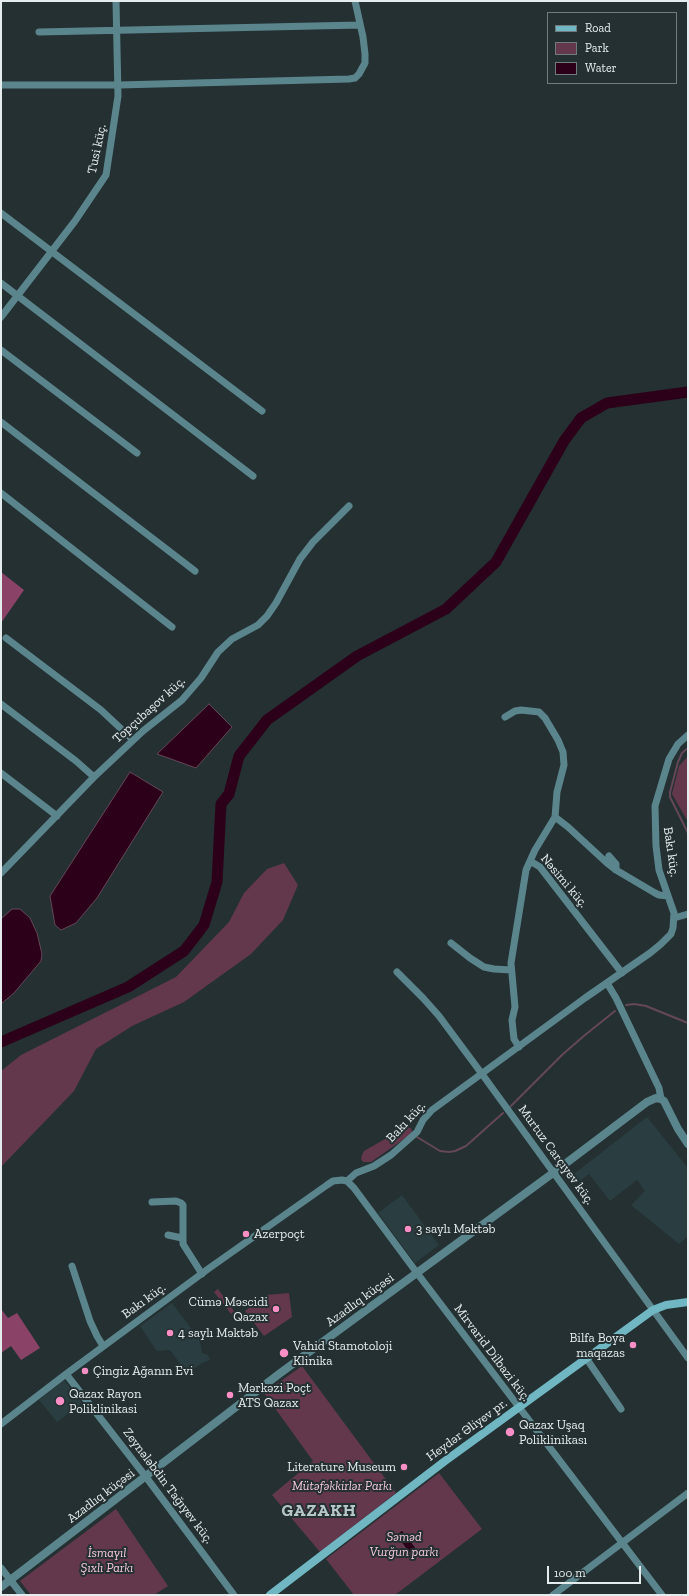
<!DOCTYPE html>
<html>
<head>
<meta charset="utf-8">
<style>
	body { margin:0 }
	#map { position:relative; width:689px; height:1596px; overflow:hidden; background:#243032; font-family:"Zilla Slab",serif }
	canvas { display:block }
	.frame { position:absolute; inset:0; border:2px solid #e5ecee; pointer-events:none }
	.legend { position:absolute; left:547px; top:12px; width:130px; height:72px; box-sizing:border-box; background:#243032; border:1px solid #717b7d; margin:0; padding:5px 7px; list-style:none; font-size:12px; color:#e5ecee }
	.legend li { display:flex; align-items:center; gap:8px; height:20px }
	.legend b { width:20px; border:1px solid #717b7d }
	.scale { position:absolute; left:547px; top:1566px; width:94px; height:18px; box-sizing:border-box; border:2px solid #e5ecee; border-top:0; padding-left:5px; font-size:12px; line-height:14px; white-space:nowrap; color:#e5ecee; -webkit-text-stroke:3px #243032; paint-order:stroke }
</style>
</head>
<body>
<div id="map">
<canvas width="689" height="1596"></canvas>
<div class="frame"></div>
<ul class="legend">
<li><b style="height:5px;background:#71b7c3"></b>Road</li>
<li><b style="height:11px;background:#63384d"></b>Park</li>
<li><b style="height:11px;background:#2c0019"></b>Water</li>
</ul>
<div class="scale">100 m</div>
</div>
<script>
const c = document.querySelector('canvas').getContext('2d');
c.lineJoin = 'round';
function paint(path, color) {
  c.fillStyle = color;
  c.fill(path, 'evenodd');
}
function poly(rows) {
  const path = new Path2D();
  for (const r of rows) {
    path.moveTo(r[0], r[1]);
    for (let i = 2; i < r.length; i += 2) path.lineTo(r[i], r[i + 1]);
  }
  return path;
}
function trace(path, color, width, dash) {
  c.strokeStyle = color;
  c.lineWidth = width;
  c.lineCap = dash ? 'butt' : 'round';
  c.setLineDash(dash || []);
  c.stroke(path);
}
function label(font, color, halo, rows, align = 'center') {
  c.font = font + ' "Zilla Slab",serif';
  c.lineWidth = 4;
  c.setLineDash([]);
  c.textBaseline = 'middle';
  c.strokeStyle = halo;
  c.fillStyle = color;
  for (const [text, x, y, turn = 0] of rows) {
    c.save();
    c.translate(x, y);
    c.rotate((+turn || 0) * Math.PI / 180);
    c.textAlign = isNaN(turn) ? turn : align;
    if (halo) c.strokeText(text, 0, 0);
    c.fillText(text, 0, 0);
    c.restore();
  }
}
paint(poly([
	[647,1117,688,1168,688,1236,679,1244,631,1205,645,1191,637,1180,610,1201,589,1174,580,1181,574,1174],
	[402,1195,439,1245,415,1263,378,1213],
	[172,1303,200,1340,202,1353,208,1355,210,1360,202,1363,187,1373,170,1350,157,1351,140,1326],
	[64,1380,82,1403,57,1422,39,1400]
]), '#2a3e41');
paint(poly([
	[688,756,688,822,672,794,679,766],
	[284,863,298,885,283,920,251,954,184,1002,132,1026,96,1049,74,1091,1,1167,1,1071,21,1055,176,977,229,922,244,893,267,869],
	[406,1127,411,1128,412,1132,411,1134,371,1162,363,1162,361,1159,362,1155,364,1151],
	[218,1289,234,1311,231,1314,214,1292],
	[289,1293,292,1317,264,1336,245,1311,266,1295],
	[302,1366,396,1493,320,1552,272,1495,313,1461,264,1393],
	[439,1473,482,1529,395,1595,354,1595,326,1559],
	[116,1509,168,1586,154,1595,31,1595,20,1581]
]), '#63384d');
paint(poly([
	[1,572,24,590,1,623],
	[1,1309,8,1318,17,1313,40,1348,21,1360,11,1346,1,1353]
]), '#8a4367');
const water = poly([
	[209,704,232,727,196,768,157,754,209,704],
	[130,772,163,792,97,898,76,923,61,930,55,925,50,896,130,772],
	[12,909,20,909,30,918,37,933,42,954,41,961,14,993,1,1004,1,919,12,909],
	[402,1530,416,1548,409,1553,396,1535,402,1530]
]);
paint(water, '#2c0019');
trace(water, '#644759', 1);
trace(poly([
	[688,748,682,753,678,762,670,792,670,797,688,833],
	[626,1005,634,1004,646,1006,688,1023],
	[511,1106,563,1054,585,1035,615,1011],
	[417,1137,440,1151,449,1152,455,1151,466,1146,503,1113]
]), '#644759', 2);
trace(poly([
	[1,1042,128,987,184,951,204,925,217,882,221,804,229,794,239,756,267,720,357,656,446,609,496,562,564,441,581,418,607,403,688,392]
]), '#2c0019', 11);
trace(poly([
	[39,32,360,25],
	[1,85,119,85,349,79,355,78,359,74,365,63,365,54,363,37,355,1],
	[1,213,262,411],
	[1,283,253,476],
	[1,317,75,221,106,175,118,96,116,1],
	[1,350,137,453],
	[1,422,195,571],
	[1,493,172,627],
	[6,638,101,710,133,740],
	[1,704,76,761,94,777],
	[505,717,515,711,521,710,539,712,545,718,558,740,563,752,564,765,557,792,555,817],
	[1,773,57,816],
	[609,856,616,864,616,870],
	[1,873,94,777,143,731,182,700,201,678,218,652,232,639,258,625,267,616,276,603,300,559,313,542,349,506],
	[674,918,688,914],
	[451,943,470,958,484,967,494,969,511,970],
	[397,972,423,998,439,1016,482,1074,688,1358],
	[622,973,540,867,530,861,535,850,555,817,568,827,607,863,616,870,655,893,659,895,668,896],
	[607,983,616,998,659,1088,661,1099],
	[519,1047,514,1039,513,1030,512,1020,515,1007,511,963,526,870,530,861],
	[347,1181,356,1173,374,1166,391,1155,417,1132,423,1120,432,1110,585,998,650,953,661,944,671,934,673,928,674,913,659,870,656,846,655,806,669,759,678,744,688,735],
	[152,1202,176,1201,181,1203,183,1205,183,1244,202,1274],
	[168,1235,182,1238],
	[72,1266,90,1321,97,1336,103,1346],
	[586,1358,621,1409],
	[66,1374,146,1477,234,1595],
	[1,1424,66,1374,208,1269,327,1185,333,1181,342,1180,347,1181,354,1188,417,1273,662,1595],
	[1,1568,22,1595],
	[553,1595,688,1493]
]), '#5b858c', 7);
trace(poly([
	[1,1587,279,1374,553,1173,647,1102,656,1098,661,1099,664,1101,678,1129,688,1144]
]), '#5b858c', 8);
trace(poly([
	[270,1595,445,1461,653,1310,666,1305,688,1302]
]), '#71b7c3', 8);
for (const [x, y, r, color] of [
	[408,1229,4,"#fb8fc5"],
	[246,1234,4,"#fb8fc5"],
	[276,1309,4,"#fb8fc5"],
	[170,1333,4,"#fb8fc5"],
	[633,1345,4,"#fb8fc5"],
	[284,1353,5,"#fb8fc5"],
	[85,1371,4,"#fb8fc5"],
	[230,1395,4,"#fb8fc5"],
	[60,1401,5,"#fb8fc5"],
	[510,1432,5,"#fb8fc5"],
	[404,1467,4,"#fb8fc5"]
]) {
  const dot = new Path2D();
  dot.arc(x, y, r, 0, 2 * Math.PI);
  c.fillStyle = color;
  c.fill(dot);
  trace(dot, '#243032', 1.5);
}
label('13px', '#e5ecee', '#243032', [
	["Tusi küç.",97,149,-78],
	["Topçubaşov küç.",149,710,-42],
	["Bakı küç.",671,852,82],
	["Nəsimi küç.",564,881,50],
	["Bakı küç.",406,1122,-47],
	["Murtuz Carçıyev küç.",556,1155,54],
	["Azadlıq küçəsi",360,1300,-36],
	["Bakı küç.",144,1301,-36],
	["Mirvarid Dilbazi küç.",492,1353,53],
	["Heydər Əliyev pr.",467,1430,-36],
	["Zeynələbdin Tağıyev küç.",168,1486,53],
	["Azadlıq küçəsi",101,1496,-37]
]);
label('13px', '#e5ecee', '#243032', [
	["3 saylı Məktəb",416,1229],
	["Azerpoçt",254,1234],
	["Cümə Məscidi",268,1302,"right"],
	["Qazax",268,1317,"right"],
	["4 saylı Məktəb",178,1333],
	["Bilfa Boya",625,1338,"right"],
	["maqazas",625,1353,"right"],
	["Vahid Stamotoloji",293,1346],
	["Klinika",293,1361],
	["Çingiz Ağanın Evi",93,1371],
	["Mərkəzi Poçt",238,1388],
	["ATS Qazax",238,1403],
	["Qazax Rayon",69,1394],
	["Poliklinikasi",69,1409],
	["Qazax Uşaq",519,1425],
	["Poliklinikası",519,1440],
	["Literature Museum",396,1467,"right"]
], 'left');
label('italic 13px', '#f3c8db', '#243032', [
	["Mütəfəkkirlər Parkı",342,1486],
	["Səməd",404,1537],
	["Vurğun parkı",404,1552],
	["İsmayıl",107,1553],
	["Şıxlı Parkı",107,1568]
]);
c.letterSpacing = '1px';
label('bold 17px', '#b7c6c8', '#243032', [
	["GAZAKH",319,1511]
]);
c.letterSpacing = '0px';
</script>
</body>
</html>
